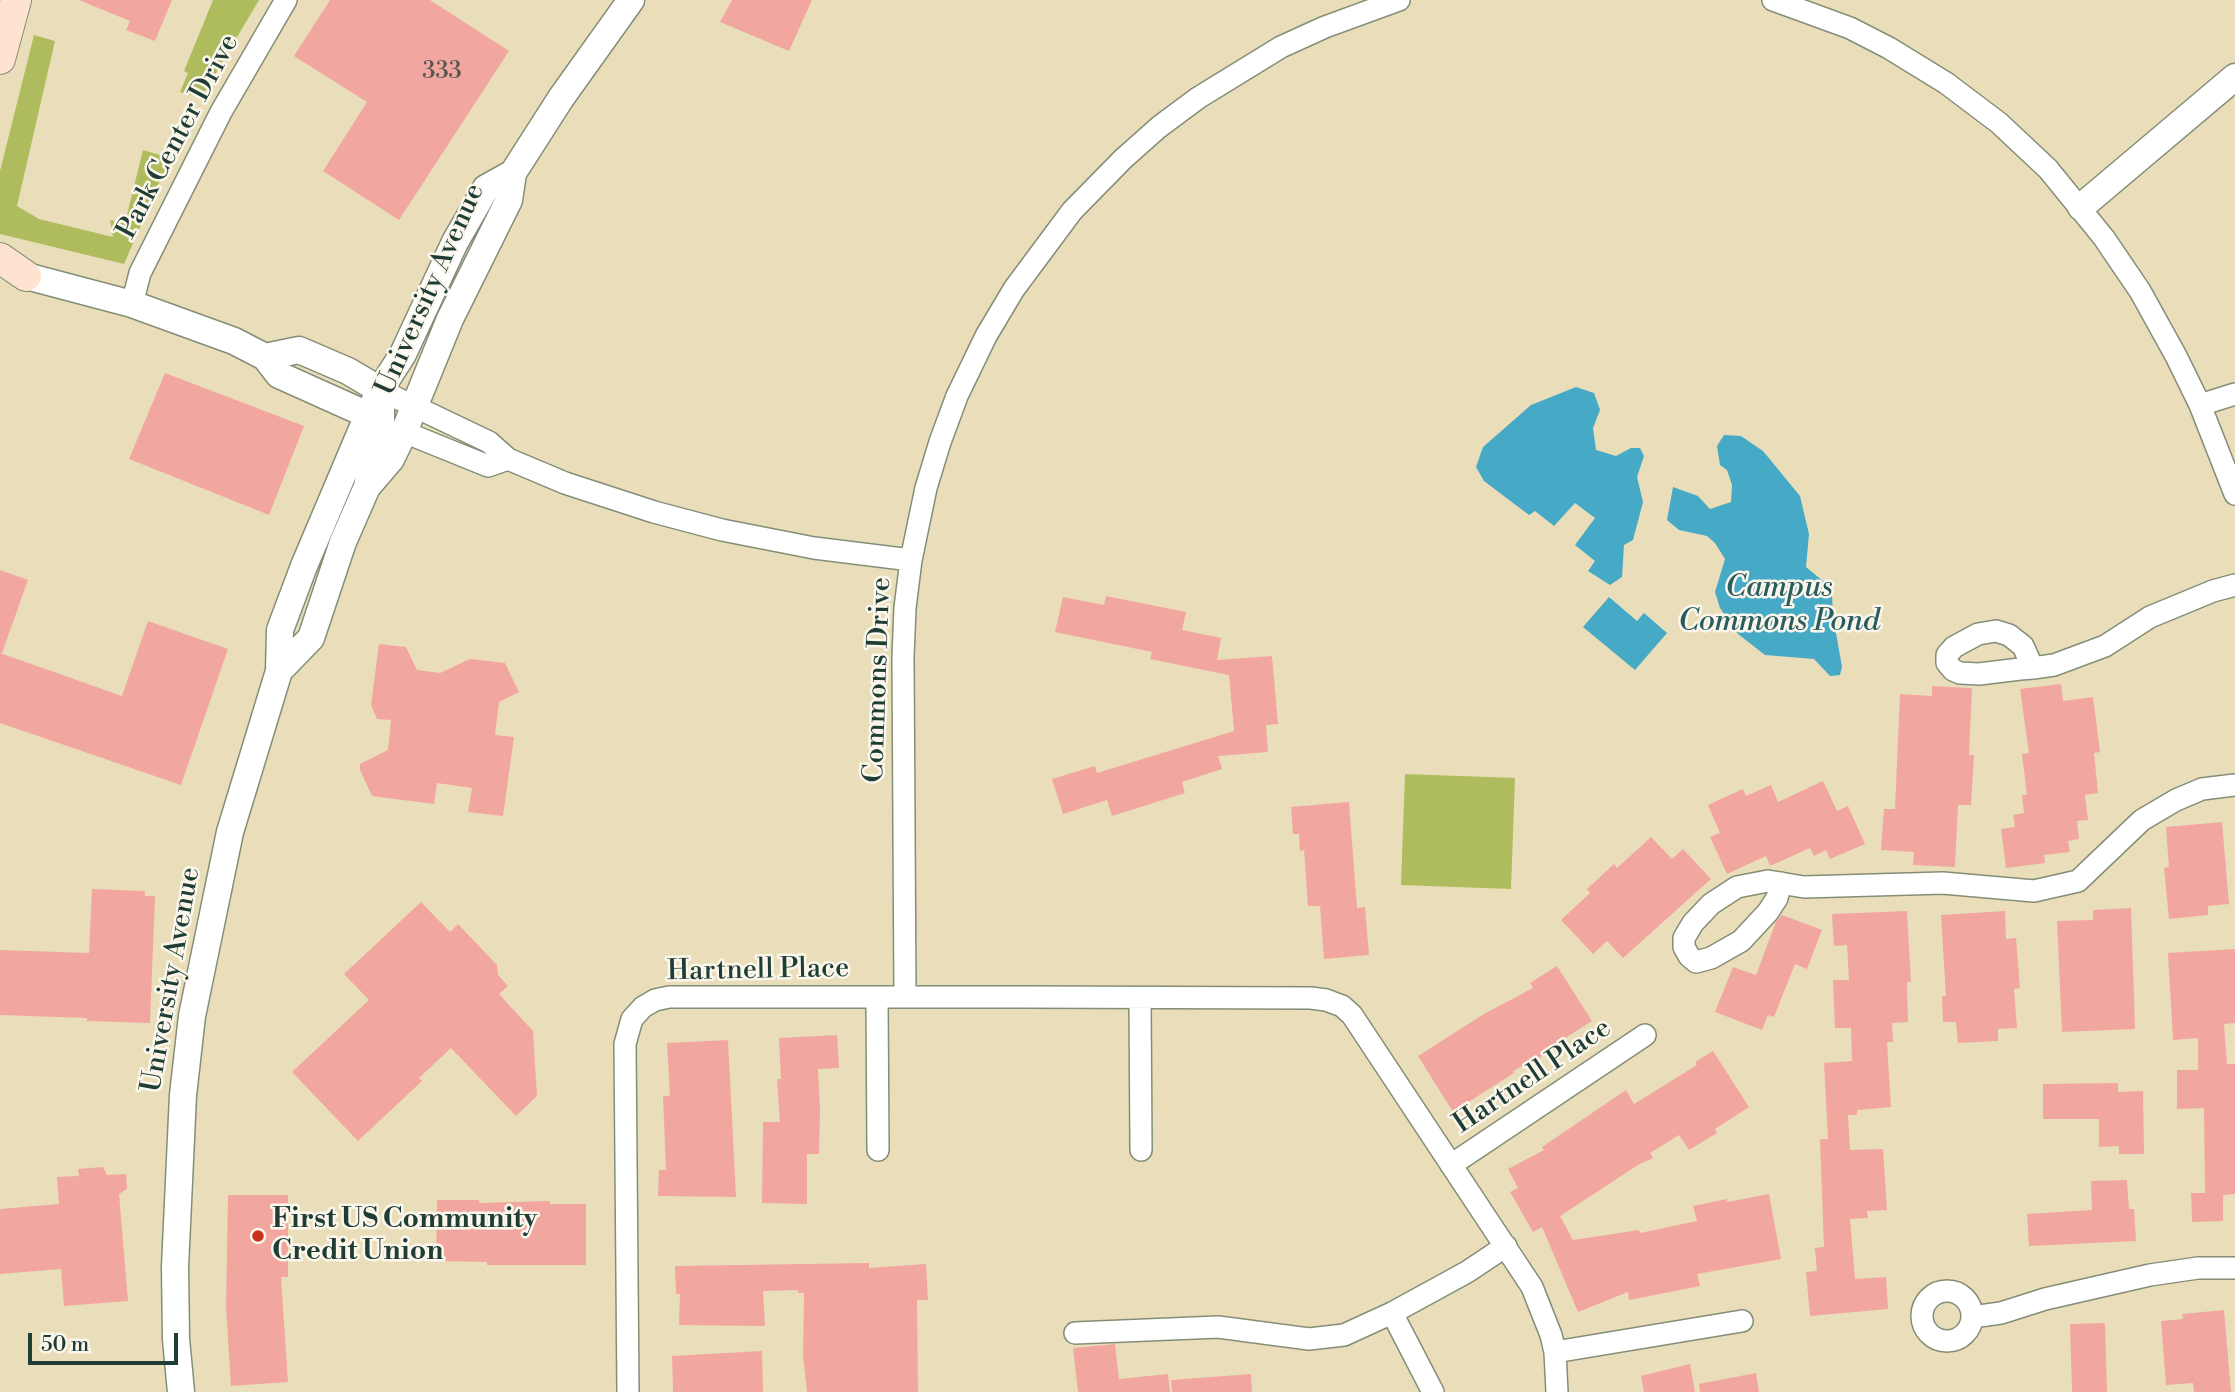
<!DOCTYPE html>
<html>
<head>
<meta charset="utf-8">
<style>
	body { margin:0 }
	#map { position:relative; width:2235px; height:1392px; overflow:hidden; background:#eadeba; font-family:"Libre Bodoni",serif }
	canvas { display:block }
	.scale { position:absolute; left:28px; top:1333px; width:150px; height:32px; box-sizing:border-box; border:4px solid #1f3d34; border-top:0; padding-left:9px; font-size:21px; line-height:24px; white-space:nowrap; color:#1f3d34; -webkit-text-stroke:5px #fbf7ec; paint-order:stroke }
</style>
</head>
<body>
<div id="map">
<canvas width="2235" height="1392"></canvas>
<div class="scale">50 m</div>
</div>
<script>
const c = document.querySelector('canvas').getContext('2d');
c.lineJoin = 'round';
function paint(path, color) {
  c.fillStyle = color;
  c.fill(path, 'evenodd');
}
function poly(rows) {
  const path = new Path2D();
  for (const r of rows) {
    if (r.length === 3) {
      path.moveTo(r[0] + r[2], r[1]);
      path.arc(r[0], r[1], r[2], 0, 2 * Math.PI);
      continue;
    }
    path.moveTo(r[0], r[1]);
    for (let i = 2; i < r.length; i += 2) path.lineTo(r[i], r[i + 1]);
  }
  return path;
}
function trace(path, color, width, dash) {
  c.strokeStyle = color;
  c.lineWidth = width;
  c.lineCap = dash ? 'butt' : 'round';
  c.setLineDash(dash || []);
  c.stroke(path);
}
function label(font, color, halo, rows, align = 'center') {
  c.font = font + ' "Libre Bodoni",serif';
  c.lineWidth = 5;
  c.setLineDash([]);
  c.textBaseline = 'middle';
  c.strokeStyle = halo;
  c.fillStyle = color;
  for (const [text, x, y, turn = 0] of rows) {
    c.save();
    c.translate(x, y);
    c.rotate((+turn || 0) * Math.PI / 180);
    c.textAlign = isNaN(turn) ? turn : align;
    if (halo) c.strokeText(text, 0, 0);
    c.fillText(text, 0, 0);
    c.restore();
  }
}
paint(poly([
	[213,0,259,0,201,98,180,92,188,73,184,71],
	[34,35,55,41,17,206,39,219,113,237,110,220,125,223,143,150,170,158,124,264,0,234,0,171],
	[1405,774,1515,778,1511,889,1401,885]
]), '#afbc5e');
paint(poly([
	[1576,387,1594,393,1600,410,1593,428,1596,450,1616,456,1631,448,1640,448,1644,456,1637,477,1643,502,1633,540,1624,545,1622,577,1610,585,1588,571,1595,561,1575,545,1595,518,1575,503,1554,526,1535,511,1529,515,1484,481,1476,467,1483,447,1531,405],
	[1724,435,1741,436,1763,451,1800,496,1809,534,1806,567,1824,582,1832,595,1833,616,1842,667,1840,675,1830,676,1814,659,1765,655,1738,634,1720,608,1715,592,1725,559,1715,543,1707,536,1679,530,1667,520,1673,487,1698,496,1710,509,1731,502,1732,485,1727,470,1720,465,1717,446],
	[1609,597,1637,621,1644,613,1667,633,1635,670,1583,627]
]), '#46a9c5');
paint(poly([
	[79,0,172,0,155,41,126,30,130,21],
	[330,0,430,0,509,51,399,220,323,171,367,102,294,56],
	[732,0,812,0,789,51,720,22],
	[165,373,304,426,269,515,129,459],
	[0,570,28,580,2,653,0,653],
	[1106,596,1186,612,1182,630,1221,638,1217,660,1272,656,1278,724,1266,725,1268,752,1218,756,1222,769,1182,782,1185,793,1112,816,1107,800,1063,814,1052,779,1095,766,1097,773,1234,731,1229,675,1150,659,1152,652,1055,632,1063,597,1104,605],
	[148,621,228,649,181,785,0,723,0,653,122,696],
	[379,644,406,647,417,670,440,673,470,659,505,663,519,692,499,702,495,735,514,737,503,816,468,812,472,788,437,783,434,804,372,796,360,770,360,764,388,750,391,720,377,719,371,705],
	[2061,684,2063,701,2093,697,2100,752,2094,753,2098,793,2085,795,2088,820,2077,821,2079,839,2068,841,2070,852,2044,855,2045,863,2006,868,2001,829,2015,827,2013,815,2024,813,2022,795,2027,795,2022,754,2029,753,2020,689],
	[1932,686,1972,688,1969,755,1974,755,1971,805,1958,805,1955,867,1913,865,1914,852,1881,850,1884,809,1895,809,1900,694,1932,696],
	[1823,781,1837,811,1848,806,1865,844,1830,859,1826,850,1814,856,1810,848,1770,866,1766,856,1727,874,1710,837,1720,833,1708,805,1743,789,1746,796,1771,785,1778,802],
	[1349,802,1357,908,1365,907,1369,955,1324,959,1320,906,1308,906,1304,850,1300,851,1299,834,1293,834,1291,807],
	[2222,822,2229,904,2208,906,2208,915,2169,919,2164,868,2169,867,2166,827],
	[1651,837,1672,859,1683,849,1711,879,1623,958,1607,941,1593,954,1561,920,1590,893,1587,889,1614,864,1617,868],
	[92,889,145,891,145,896,155,896,150,1023,87,1021,87,1018,0,1015,0,950,89,953],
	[421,902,450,932,458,924,497,965,498,975,508,986,499,994,533,1031,537,1096,516,1116,451,1048,419,1078,422,1081,358,1141,292,1072,369,1000,344,974],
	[2131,908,2135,1029,2062,1032,2057,921,2093,920,2093,910],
	[1907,911,1911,982,1907,982,1908,1022,1892,1023,1893,1042,1887,1042,1891,1107,1857,1110,1857,1115,1848,1115,1850,1150,1883,1149,1887,1210,1867,1211,1868,1218,1850,1219,1855,1279,1886,1277,1888,1309,1810,1316,1806,1272,1817,1271,1815,1248,1824,1247,1820,1139,1828,1139,1824,1063,1852,1061,1851,1028,1835,1028,1833,980,1849,980,1847,945,1834,946,1832,914],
	[2005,911,2006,939,2016,938,2020,988,2014,989,2017,1028,1998,1029,1998,1041,1958,1043,1956,1022,1943,1022,1942,996,1946,996,1941,915],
	[1782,915,1822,930,1807,969,1795,964,1774,1017,1768,1015,1762,1030,1715,1012,1733,967,1756,975,1776,922],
	[2235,949,2235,1023,2224,1024,2227,1064,2235,1064,2235,1194,2223,1195,2223,1221,2192,1222,2191,1193,2205,1193,2204,1108,2177,1109,2177,1070,2198,1070,2198,1038,2173,1040,2168,953],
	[1557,966,1592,1021,1545,1051,1546,1054,1513,1071,1514,1073,1453,1112,1418,1056,1484,1014,1533,988,1530,983],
	[837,1035,839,1068,818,1069,820,1109,819,1154,807,1154,807,1204,762,1203,763,1122,780,1122,777,1079,781,1079,779,1038],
	[728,1040,736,1197,658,1196,659,1170,666,1170,663,1096,670,1096,667,1043],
	[1713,1051,1749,1107,1715,1129,1717,1133,1689,1150,1679,1135,1650,1153,1653,1158,1638,1165,1560,1216,1573,1240,1639,1230,1640,1233,1697,1221,1693,1206,1727,1199,1727,1202,1769,1194,1781,1259,1697,1274,1700,1286,1629,1300,1628,1292,1578,1312,1542,1227,1533,1232,1510,1192,1518,1188,1508,1169,1544,1150,1542,1147,1626,1090,1634,1104,1697,1065,1695,1062],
	[2118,1083,2118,1092,2143,1091,2144,1154,2119,1154,2119,1146,2099,1147,2099,1119,2043,1119,2043,1084],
	[103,1167,107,1175,126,1174,127,1189,119,1194,128,1301,64,1306,61,1269,0,1274,0,1209,59,1204,57,1177,79,1176,78,1169],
	[2127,1180,2129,1209,2134,1209,2136,1241,2029,1246,2027,1214,2092,1210,2091,1181],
	[228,1195,288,1195,288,1277,281,1277,288,1382,231,1386,226,1306],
	[437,1200,479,1200,479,1203,550,1201,550,1204,586,1204,586,1265,487,1265,487,1262,436,1261],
	[869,1263,869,1268,926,1264,928,1300,917,1300,918,1392,807,1392,803,1355,804,1293,798,1293,798,1290,763,1291,765,1326,679,1325,680,1294,676,1294,675,1266],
	[2224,1310,2231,1392,2194,1392,2193,1383,2166,1385,2161,1321,2183,1319,2182,1314],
	[2105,1323,2107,1392,2072,1392,2070,1324],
	[1115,1344,1119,1379,1168,1374,1170,1392,1078,1392,1073,1348],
	[762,1351,763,1392,673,1392,672,1356],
	[1690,1364,1695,1392,1644,1392,1641,1376],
	[1756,1373,1759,1392,1700,1392,1699,1384],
	[1251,1374,1252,1392,1172,1392,1171,1380]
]), '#f2a6a0');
const minor = poly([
	[1773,0,1850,28,1889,48,1946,83,1999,123,2048,169,2104,238,2140,291,2176,356,2200,405,2235,494],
	[132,304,140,273,221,112,286,0],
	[380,390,489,442,508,459,565,483,654,512,722,530,814,548,911,560],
	[2200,405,2235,394],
	[404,432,488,466,508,459],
	[2033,668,2023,646,2009,635,1996,631,1978,634,1954,647,1947,655,1947,663,1953,670,1960,673,1979,674,2020,669,2033,668,2054,665,2105,646,2150,617,2213,591,2235,585],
	[1781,883,1777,898,1768,912,1741,941,1711,958,1696,962,1689,956,1684,947,1684,938,1693,923,1711,904,1737,887,1768,881,1804,887,1943,883,2034,891,2078,881,2142,820,2176,800,2202,789,2235,785],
	[905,997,903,657,905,608,911,560,926,488,940,442,957,396,986,336,1014,289,1072,211,1123,159,1159,127,1198,98,1281,47,1325,27,1399,0],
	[877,998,878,1150],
	[1140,998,1141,1150],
	[1451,1165,1645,1035],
	[1947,1316,25],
	[1392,1313,1433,1392],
	[1972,1317,2001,1313,2045,1299,2150,1275,2198,1268,2235,1268],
	[1075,1333,1218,1327,1309,1339,1344,1335,1392,1313,1467,1272,1506,1246],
	[1555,1352,1742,1321],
	[628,1392,625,1044,632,1019,643,1007,655,1000,669,997,1022,997,1311,998,1326,1000,1342,1006,1352,1015,1532,1287,1551,1335,1555,1352,1557,1392]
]);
const tertiary = poly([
	[2081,207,2235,77],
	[26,276,132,304,234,341,265,357,279,375,368,415],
	[265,357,299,350,348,371,380,390],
	[367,487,391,459,404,432,450,319,509,200,513,173,561,98,631,0],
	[279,671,311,638,343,542,367,487,373,454,381,434,381,397],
	[181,1392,176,1339,175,1267,183,1095,192,1016,230,832,279,671,280,630,304,566,368,415,380,390,403,354,455,242,486,188,513,173]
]);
const secondary = poly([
	[0,59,16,0],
	[0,258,26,276]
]);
trace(minor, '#848e77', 24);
trace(tertiary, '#848e77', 29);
trace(secondary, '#848e77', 32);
trace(minor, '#fff', 21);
trace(tertiary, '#fff', 26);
trace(secondary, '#fee3d1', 30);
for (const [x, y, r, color] of [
	[258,1236,7,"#c8321e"]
]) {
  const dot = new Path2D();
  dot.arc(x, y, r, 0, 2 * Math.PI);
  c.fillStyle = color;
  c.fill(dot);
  trace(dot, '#fbf7ec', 2.5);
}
label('24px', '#54574f', null, [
	["333",442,72]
]);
label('28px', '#1f3d34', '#fbf7ec', [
	["Park Center Drive",179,137,-62],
	["University Avenue",431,290,-66],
	["Commons Drive",879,680,-88],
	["Hartnell Place",758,971,-1],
	["University Avenue",172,980,-80],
	["Hartnell Place",1533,1077,-34]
]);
label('bold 28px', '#1f3d34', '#fbf7ec', [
	["First US Community",272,1220],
	["Credit Union",272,1252]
], 'left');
label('italic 30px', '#2b5d60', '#fbf7ec', [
	["Campus",1779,589],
	["Commons Pond",1779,623]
]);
</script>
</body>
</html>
